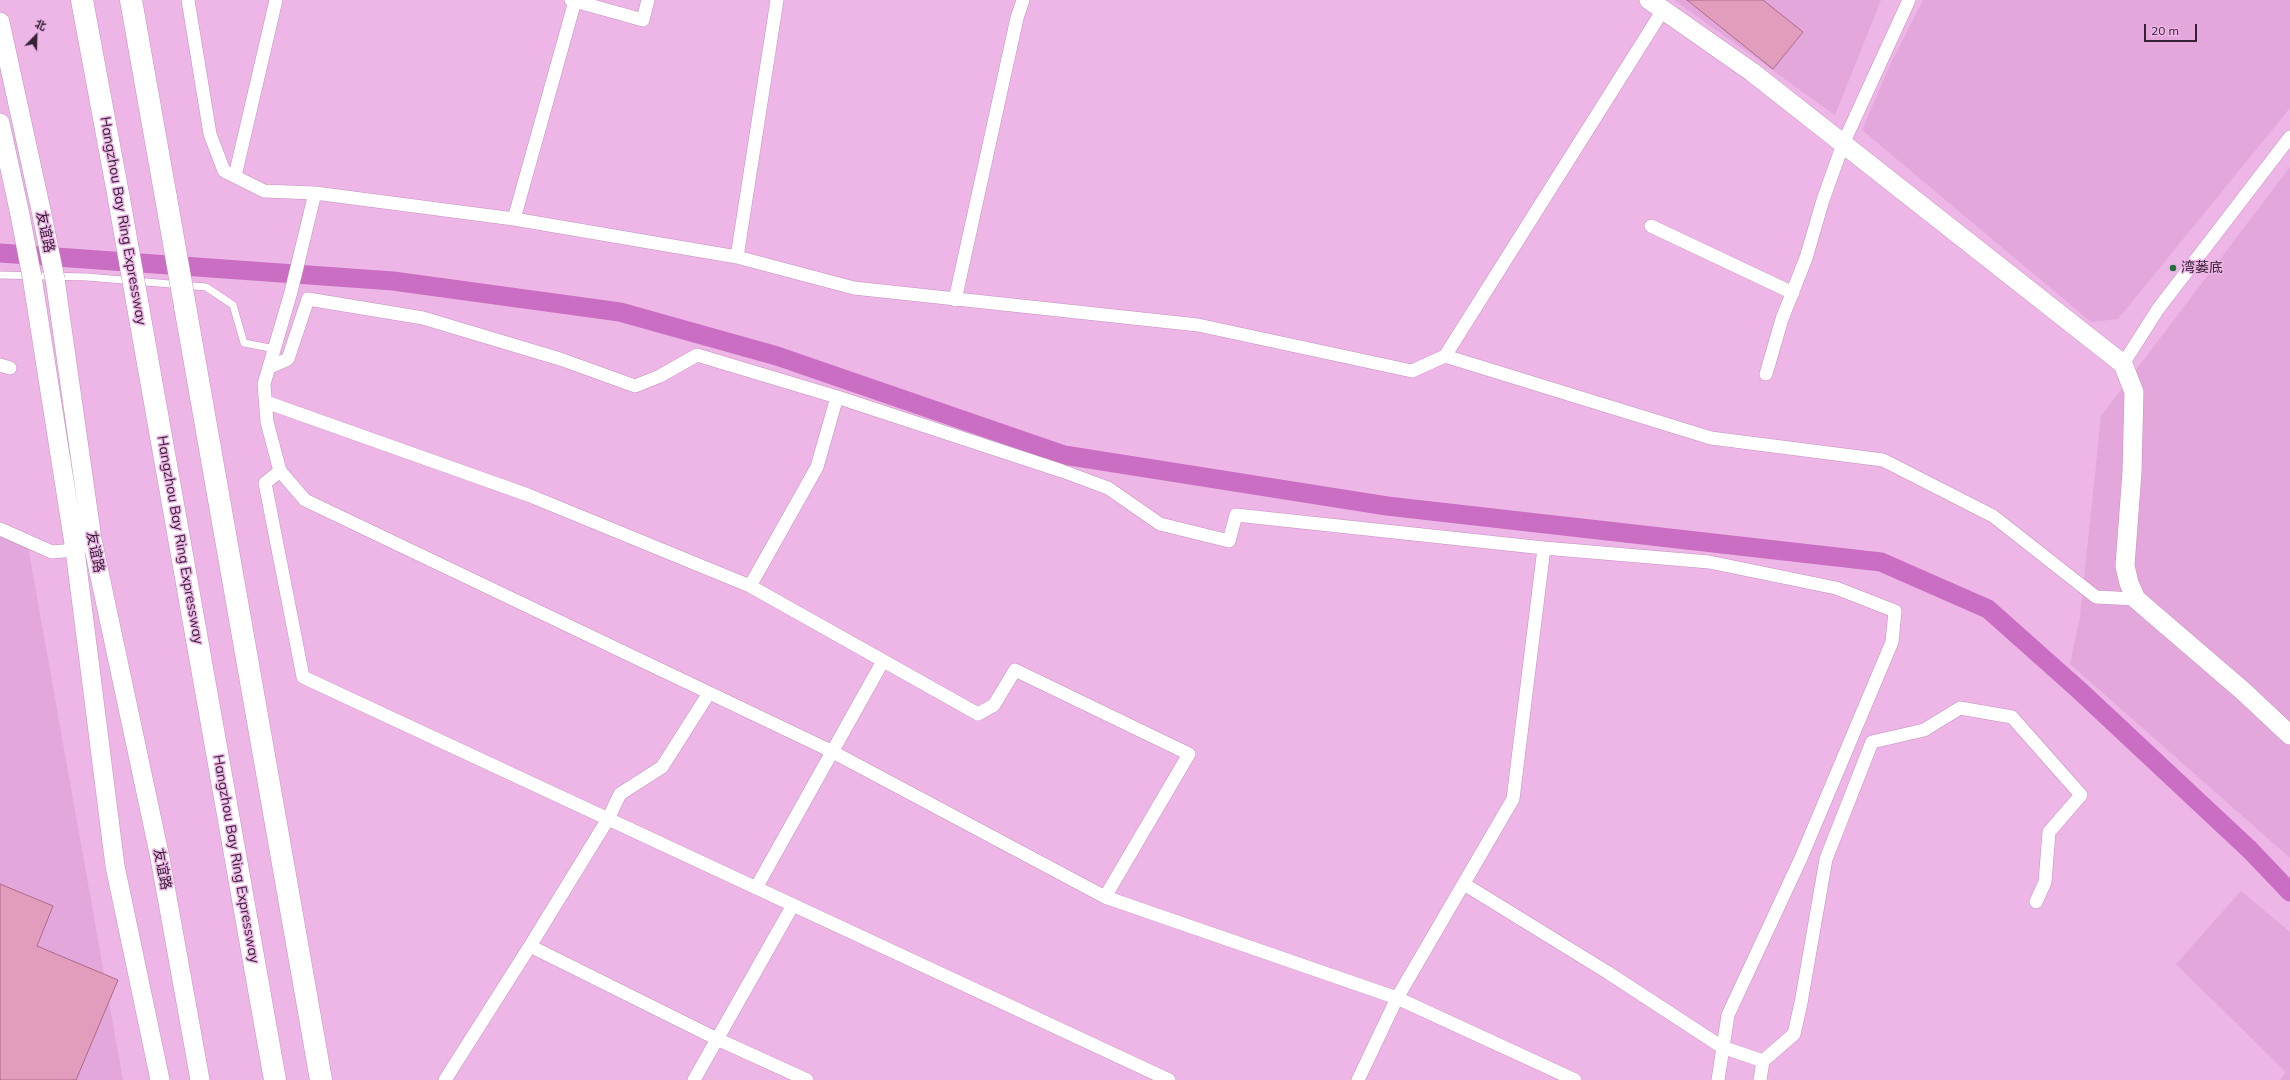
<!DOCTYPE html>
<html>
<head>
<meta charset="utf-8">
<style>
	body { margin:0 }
	#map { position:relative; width:2290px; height:1080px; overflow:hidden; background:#edb6e7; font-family:Mulish,"Noto Sans SC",sans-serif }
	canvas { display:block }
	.north { position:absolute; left:16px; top:16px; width:40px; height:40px; -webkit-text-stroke:3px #edb6e7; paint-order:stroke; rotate:23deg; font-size:11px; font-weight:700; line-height:16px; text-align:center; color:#362134 }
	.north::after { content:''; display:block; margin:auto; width:14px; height:18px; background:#362134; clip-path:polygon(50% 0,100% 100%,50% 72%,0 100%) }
	.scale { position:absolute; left:2144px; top:24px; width:53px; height:18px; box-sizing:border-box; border:2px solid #362134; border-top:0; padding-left:5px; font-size:12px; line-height:14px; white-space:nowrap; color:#362134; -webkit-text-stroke:3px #edb6e7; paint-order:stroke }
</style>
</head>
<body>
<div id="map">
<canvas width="2290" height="1080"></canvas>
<div class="north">北</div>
<div class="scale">20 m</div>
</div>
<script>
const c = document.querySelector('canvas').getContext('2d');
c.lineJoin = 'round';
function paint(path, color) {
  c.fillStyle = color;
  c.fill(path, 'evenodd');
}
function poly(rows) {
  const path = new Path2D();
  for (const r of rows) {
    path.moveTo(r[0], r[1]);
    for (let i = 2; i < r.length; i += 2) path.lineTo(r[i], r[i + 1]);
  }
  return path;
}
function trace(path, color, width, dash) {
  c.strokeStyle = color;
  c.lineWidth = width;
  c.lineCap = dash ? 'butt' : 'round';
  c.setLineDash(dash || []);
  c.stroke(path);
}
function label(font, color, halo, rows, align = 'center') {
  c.font = font + ' Mulish,"Noto Sans SC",sans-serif';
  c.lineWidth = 3;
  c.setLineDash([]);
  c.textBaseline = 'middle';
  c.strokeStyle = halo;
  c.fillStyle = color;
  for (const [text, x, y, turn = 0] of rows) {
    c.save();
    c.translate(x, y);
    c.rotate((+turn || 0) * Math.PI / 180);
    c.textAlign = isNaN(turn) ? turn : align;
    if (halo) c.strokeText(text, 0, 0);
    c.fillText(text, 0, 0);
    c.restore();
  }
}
paint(poly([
	[1674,0,1881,0,1835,115],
	[1923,0,2290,0,2290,108,2118,319,2091,322,1862,130,1889,67],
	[2290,167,2290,858,2070,664,2080,617,2101,416],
	[0,531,27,541,123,1080,0,1080],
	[2241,891,2290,932,2290,1080,2280,1080,2286,1072,2176,964]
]), '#e3a7dc');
trace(poly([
	[0,253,393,281,620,312,777,356,1064,455,1387,506,1881,562,1988,609,2079,690,2250,850,2290,892]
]), '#c96ec2', 19);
const building = poly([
	[1687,0,1763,0,1803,32,1773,69,1687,0],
	[0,884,53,906,37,946,118,980,76,1080,0,1080,0,884]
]);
paint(building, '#e29dbd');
trace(building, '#ab6b89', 1);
const service = poly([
	[0,275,87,277,206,287,233,305,244,343,275,349]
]);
const minor = poly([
	[188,0,210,134,224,171,264,191,315,193,514,219,737,257,854,288,1198,325,1412,371,1445,356,1663,10],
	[571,0,643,20,648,0],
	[235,176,276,0],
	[315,193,291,292,264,384,267,422,280,471,305,500,831,751,1105,897,1397,998,1575,1080],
	[514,219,575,1],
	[1651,226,1793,293],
	[737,257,777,0],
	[955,300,1017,18,1023,0],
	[1445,356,1711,438,1883,460,1993,516,2096,597,2136,599],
	[2123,364,2158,309,2290,137],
	[0,365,10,368],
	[270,367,288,359,308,299,423,318,560,359,635,386,660,376,697,355,837,397,1062,471,1108,488,1160,524,1229,541,1236,515,1544,548,1709,562,1836,588,1895,611,1892,642,1801,858,1728,1015,1718,1080],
	[1766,374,1782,319,1806,258,1823,200,1843,144,1909,0],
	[266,402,528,495,750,586,978,714,994,705,1015,670,1189,754,1105,897],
	[280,471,265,483,303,677,1169,1080],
	[0,529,52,552,75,550,82,545],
	[750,586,817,467,837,397],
	[1464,884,1607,972,1722,1047,1763,1061],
	[756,888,883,661],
	[530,946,717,1039,807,1080],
	[445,1080,530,946,608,819,620,794,662,767,709,693],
	[694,1080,793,905],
	[1358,1080,1397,998,1513,799,1544,548],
	[1760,1080,1763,1061,1794,1034,1801,1003,1826,859,1872,742,1924,730,1960,708,2012,717,2081,795,2049,832,2045,882,2036,902]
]);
const secondary = poly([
	[1649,0,1752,72,2123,364,2134,392,2132,472,2125,566,2129,583,2136,599,2243,691,2290,735],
	[0,22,41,210],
	[0,123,19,210],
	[32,277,75,550,115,866,160,1080],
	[55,279,92,539,160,858,200,1080]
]);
const motorway = poly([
	[82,0,119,199],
	[131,0,166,198],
	[137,301,275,1080],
	[185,306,321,1080]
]);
trace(service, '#c590bf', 8);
trace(minor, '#c590bf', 14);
trace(secondary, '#c590bf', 20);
trace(motorway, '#c590bf', 23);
trace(service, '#fff', 7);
trace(minor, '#fff', 13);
trace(secondary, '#fff', 19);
trace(motorway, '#fff', 22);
const secondaryBridge = poly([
	[19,210,32,277],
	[41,210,55,279]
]);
const motorwayBridge = poly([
	[166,198,185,306],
	[119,199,137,301]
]);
trace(secondaryBridge, '#c590bf', 20, []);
trace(motorwayBridge, '#c590bf', 23, []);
trace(secondaryBridge, '#fff', 19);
trace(motorwayBridge, '#fff', 22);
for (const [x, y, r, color] of [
	[2173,268,4,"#256f3c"]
]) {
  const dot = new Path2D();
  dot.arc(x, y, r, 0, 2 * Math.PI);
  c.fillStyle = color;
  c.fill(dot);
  trace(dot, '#edb6e7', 1.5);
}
label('14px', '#362134', '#edb6e7', [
	["Hangzhou Bay Ring Expressway",123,221,80],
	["友谊路",45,232,78],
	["Hangzhou Bay Ring Expressway",180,540,80],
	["友谊路",95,552,79],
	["Hangzhou Bay Ring Expressway",236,859,80],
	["友谊路",162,869,79]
]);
label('14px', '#362134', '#edb6e7', [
	["湾蒌底",2181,268]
], 'left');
</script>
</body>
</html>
